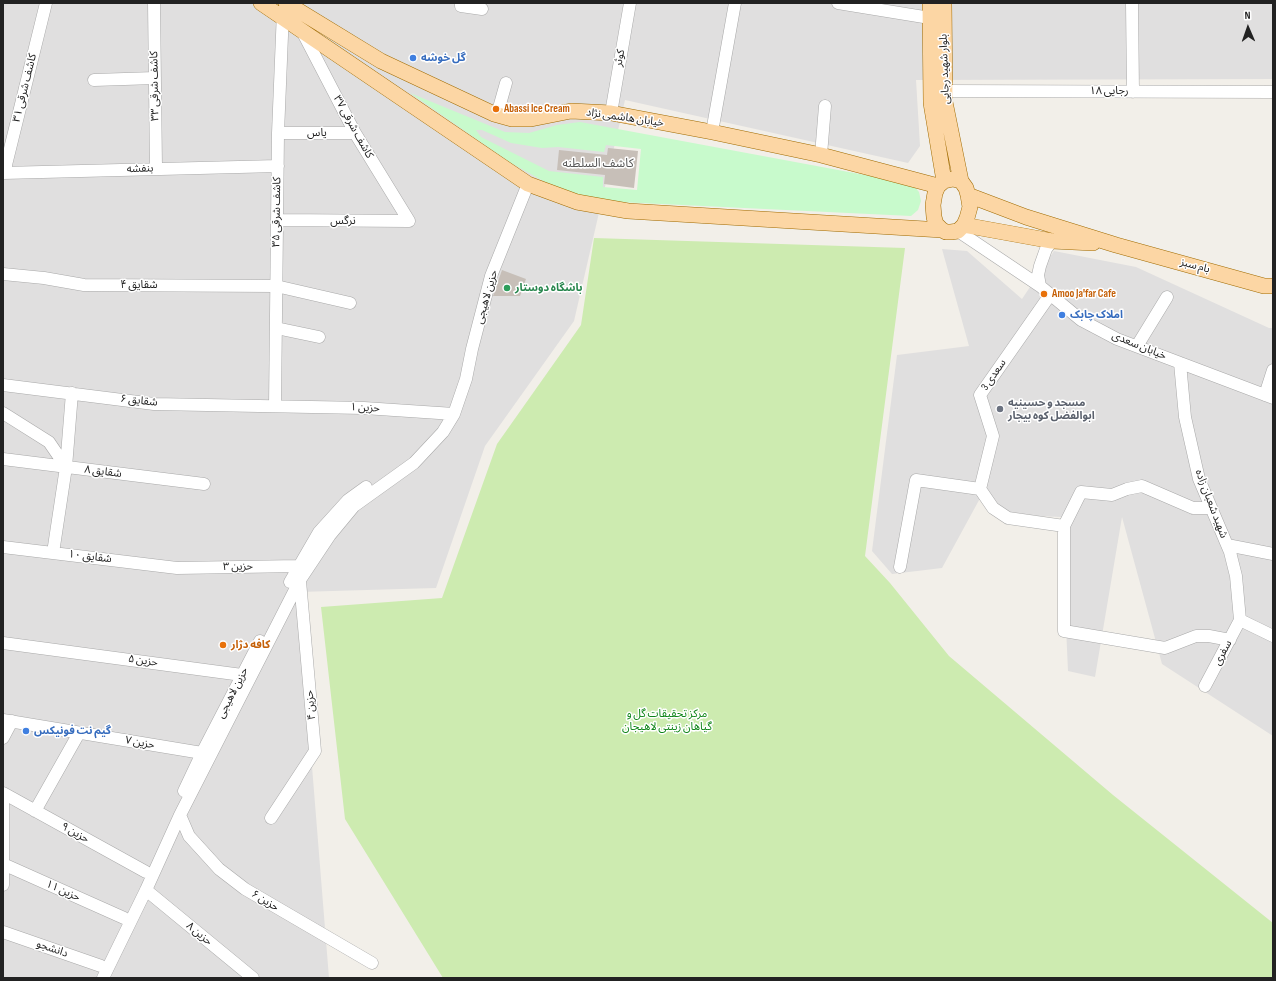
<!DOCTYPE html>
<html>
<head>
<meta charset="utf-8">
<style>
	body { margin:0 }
	#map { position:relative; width:1276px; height:981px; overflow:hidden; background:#f2efe9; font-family:"Sofia Sans Condensed",sans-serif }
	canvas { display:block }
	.frame { position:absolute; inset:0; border:4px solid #222; pointer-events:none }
	.north { position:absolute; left:1228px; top:8px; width:40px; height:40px; -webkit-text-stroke:3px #fff; paint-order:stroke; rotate:358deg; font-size:11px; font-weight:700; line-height:16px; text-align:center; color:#222 }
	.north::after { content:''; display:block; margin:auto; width:14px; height:18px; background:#222; clip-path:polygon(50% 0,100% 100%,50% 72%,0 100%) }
</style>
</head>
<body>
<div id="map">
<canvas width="1276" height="981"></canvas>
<div class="frame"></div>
<div class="north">N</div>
</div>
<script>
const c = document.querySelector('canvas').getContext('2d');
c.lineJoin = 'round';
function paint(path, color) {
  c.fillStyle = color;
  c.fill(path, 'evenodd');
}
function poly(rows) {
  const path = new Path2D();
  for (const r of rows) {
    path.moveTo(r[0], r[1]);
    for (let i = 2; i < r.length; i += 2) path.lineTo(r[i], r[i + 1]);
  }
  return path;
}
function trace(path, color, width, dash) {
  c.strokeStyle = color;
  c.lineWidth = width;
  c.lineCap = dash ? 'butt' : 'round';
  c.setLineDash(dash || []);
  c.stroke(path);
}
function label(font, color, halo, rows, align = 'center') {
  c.font = font + ' "Sofia Sans Condensed","Noto Sans Arabic",sans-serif';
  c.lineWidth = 3;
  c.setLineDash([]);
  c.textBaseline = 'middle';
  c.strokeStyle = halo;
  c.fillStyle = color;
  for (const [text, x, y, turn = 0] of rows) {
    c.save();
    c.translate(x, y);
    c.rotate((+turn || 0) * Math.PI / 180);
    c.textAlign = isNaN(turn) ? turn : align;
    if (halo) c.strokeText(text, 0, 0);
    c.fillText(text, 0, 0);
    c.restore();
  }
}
paint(poly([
	[3,3,1273,3,1273,79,916,80,920,146,908,163,625,100,574,321,485,446,436,588,298,592,329,978,3,978],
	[942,249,967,251,1022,299,1054,251,1136,267,1269,328,1273,328,1273,736,1162,664,1122,517,1095,677,1068,671,1061,517,1038,516,1004,511,984,491,942,568,892,574,872,551,897,355,969,346]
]), '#e0dfdf');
paint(poly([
	[594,238,905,248,865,556,890,583,949,656,1113,795,1273,923,1273,978,443,978,345,819,321,607,442,598,497,444,581,325]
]), '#cdebb0');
paint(poly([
	[410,93,505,132,529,133,557,125,580,122,908,183,913,185,919,192,921,201,918,210,911,216,619,202,585,197,545,182,511,163],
	[476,130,482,130,511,143,542,148,558,147,604,152,606,145,641,149,637,190,603,187,603,177,549,171,481,137]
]), '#c8facc');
paint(poly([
	[608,148,638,151,634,188,604,184,605,175,557,170,559,150,607,155],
	[502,270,526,279,520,296,493,296]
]), '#c7bfb8');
const minor = poly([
	[154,3,156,168],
	[461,3,461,6,482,9],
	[838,3,930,18],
	[1132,3,1133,92],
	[302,31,355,133,409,221],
	[94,80,155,78],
	[945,91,1273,92],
	[611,113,630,3],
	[497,115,506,83],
	[712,132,735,3],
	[278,133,355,133],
	[821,155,825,106],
	[3,173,278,166],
	[4,173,46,3],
	[277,220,409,221],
	[958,231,1040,286,1081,320,1117,339,1273,398],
	[3,274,44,278,84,285,276,286,350,303],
	[1040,286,1038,275,1040,266,1046,249,1052,241],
	[276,328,319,337],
	[1137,346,1167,297],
	[1180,363,1185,417,1199,479,1230,552,1236,576,1240,620],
	[3,385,154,404,364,408,454,414],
	[1265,395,1273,370],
	[275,406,278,133,283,11],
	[3,413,49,442,66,467],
	[3,459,204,484],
	[980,489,993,436,980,395,1050,295],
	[1211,508,1193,508,1142,486,1127,489,1112,495,1081,492,1064,526,1064,631,1165,648,1196,636,1209,636,1230,640],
	[1227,545,1273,554],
	[3,547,177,568,299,566],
	[53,553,66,467,72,393],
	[900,567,916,480,980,489,993,508,1008,518,1064,526],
	[290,582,319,532,348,500,366,487],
	[1240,620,1273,636],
	[3,643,242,675],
	[1205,686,1240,620],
	[3,720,202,753,208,756],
	[3,738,12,721],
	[184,791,202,753,260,641],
	[3,793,146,872],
	[35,811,79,733],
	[180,815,189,836,219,869,245,889,372,963],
	[271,818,315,751,300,581],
	[3,864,124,918],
	[3,885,3,793],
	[146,890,253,978],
	[3,932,101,966],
	[103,978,146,890,180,815,300,580,330,535,354,506,414,463,443,432,454,414,466,379,472,349,491,276,528,184]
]);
const major = poly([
	[261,3,528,184,577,202,628,211,942,230],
	[286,3,381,61,494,114,512,119,531,119,571,111,611,113,712,132,821,155,938,186],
	[930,3,931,103,944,181],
	[944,3,945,102,961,181,966,188,968,195,970,207,967,218,964,225,958,231,951,232,946,232,942,230,936,224,934,217,933,205,935,193,938,186,944,181,953,179,961,181],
	[968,195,1026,217,1116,245,1264,286,1273,286],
	[964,225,1052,241,1093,243]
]);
trace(minor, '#a9a9a9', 13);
trace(major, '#a06b00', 16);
trace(minor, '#fff', 12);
trace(major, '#fcd6a4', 15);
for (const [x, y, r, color] of [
	[413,58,4,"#3f7fe0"],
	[496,109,4,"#e8710a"],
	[507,288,4,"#2e9e5b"],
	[1044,294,4,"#e8710a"],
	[1062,315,4,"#3f7fe0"],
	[1000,409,4,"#6b7280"],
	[223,645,4,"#e8710a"],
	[26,731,4,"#3f7fe0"]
]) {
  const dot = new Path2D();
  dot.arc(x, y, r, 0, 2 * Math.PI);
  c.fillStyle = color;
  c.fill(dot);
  trace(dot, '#fff', 1.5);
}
label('bold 11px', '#366cbe', '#fff', [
	["گل خوشه",421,58],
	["املاک چابک",1070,315],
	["گیم نت فونیکس",34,731]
], 'left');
label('11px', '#222', '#fff', [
	["کوثر",620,58,-80],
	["بلوار شهید رجایی",945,69,-92],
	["کاشف شرقی ۳۳",155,86,-91],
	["کاشف شرقی ۳۱",25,88,-76],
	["رجایی ۱۸",1109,91],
	["خیابان هاشمی نژاد",625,118,8],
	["کاشف شرقی ۳۷",353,127,61],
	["یاس",317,133],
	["بنفشه",140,169,-2],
	["کاشف شرقی ۳۵",277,212,-89],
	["نرگس",343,221],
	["بام سبز",1195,266,15],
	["شقایق ۴",139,285],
	["حزین لاهیجی",487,297,-74],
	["خیابان سعدی",1139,346,22],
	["سعدی 3",994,375,-55],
	["شقایق ۶",139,401,6],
	["حزین ۱",365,408,3],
	["شقایق ۸",103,472,7],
	["شهید شعبان زاده",1211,504,69],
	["شقایق ۱۰",90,557,7],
	["حزین ۳",238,567,-1],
	["سفری",1223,653,-62],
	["حزین ۵",143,661,8],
	["حزین لاهیجی",233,693,-63],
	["حزین ۴",311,705,-95],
	["حزین ۷",140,743,10],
	["حزین ۹",75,833,29],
	["حزین ۱۱",63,891,24],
	["حزین ۶",265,901,31],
	["حزین ۸",199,934,39],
	["دانشجو",52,949,19]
]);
label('bold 11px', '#c56008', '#fff', [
	["Abassi Ice Cream",504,109],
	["Amoo Ja'far Cafe",1052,294],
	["کافه دژار",231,645]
], 'left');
label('bold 11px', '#27864d', '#fff', [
	["باشگاه دوستار",515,288]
], 'left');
label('bold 11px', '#5b616d', '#fff', [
	["مسجد و حسینیه",1008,403],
	["ابوالفضل کوه بیجار",1008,416]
], 'left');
label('11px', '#0c8416', '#fff', [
	["مرکز تحقیقات گل و",667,714],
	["گیاهان زینتی لاهیجان",667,727]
]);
label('12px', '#555', '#fff', [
	["کاشف السلطنه",598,164]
]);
</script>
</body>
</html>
